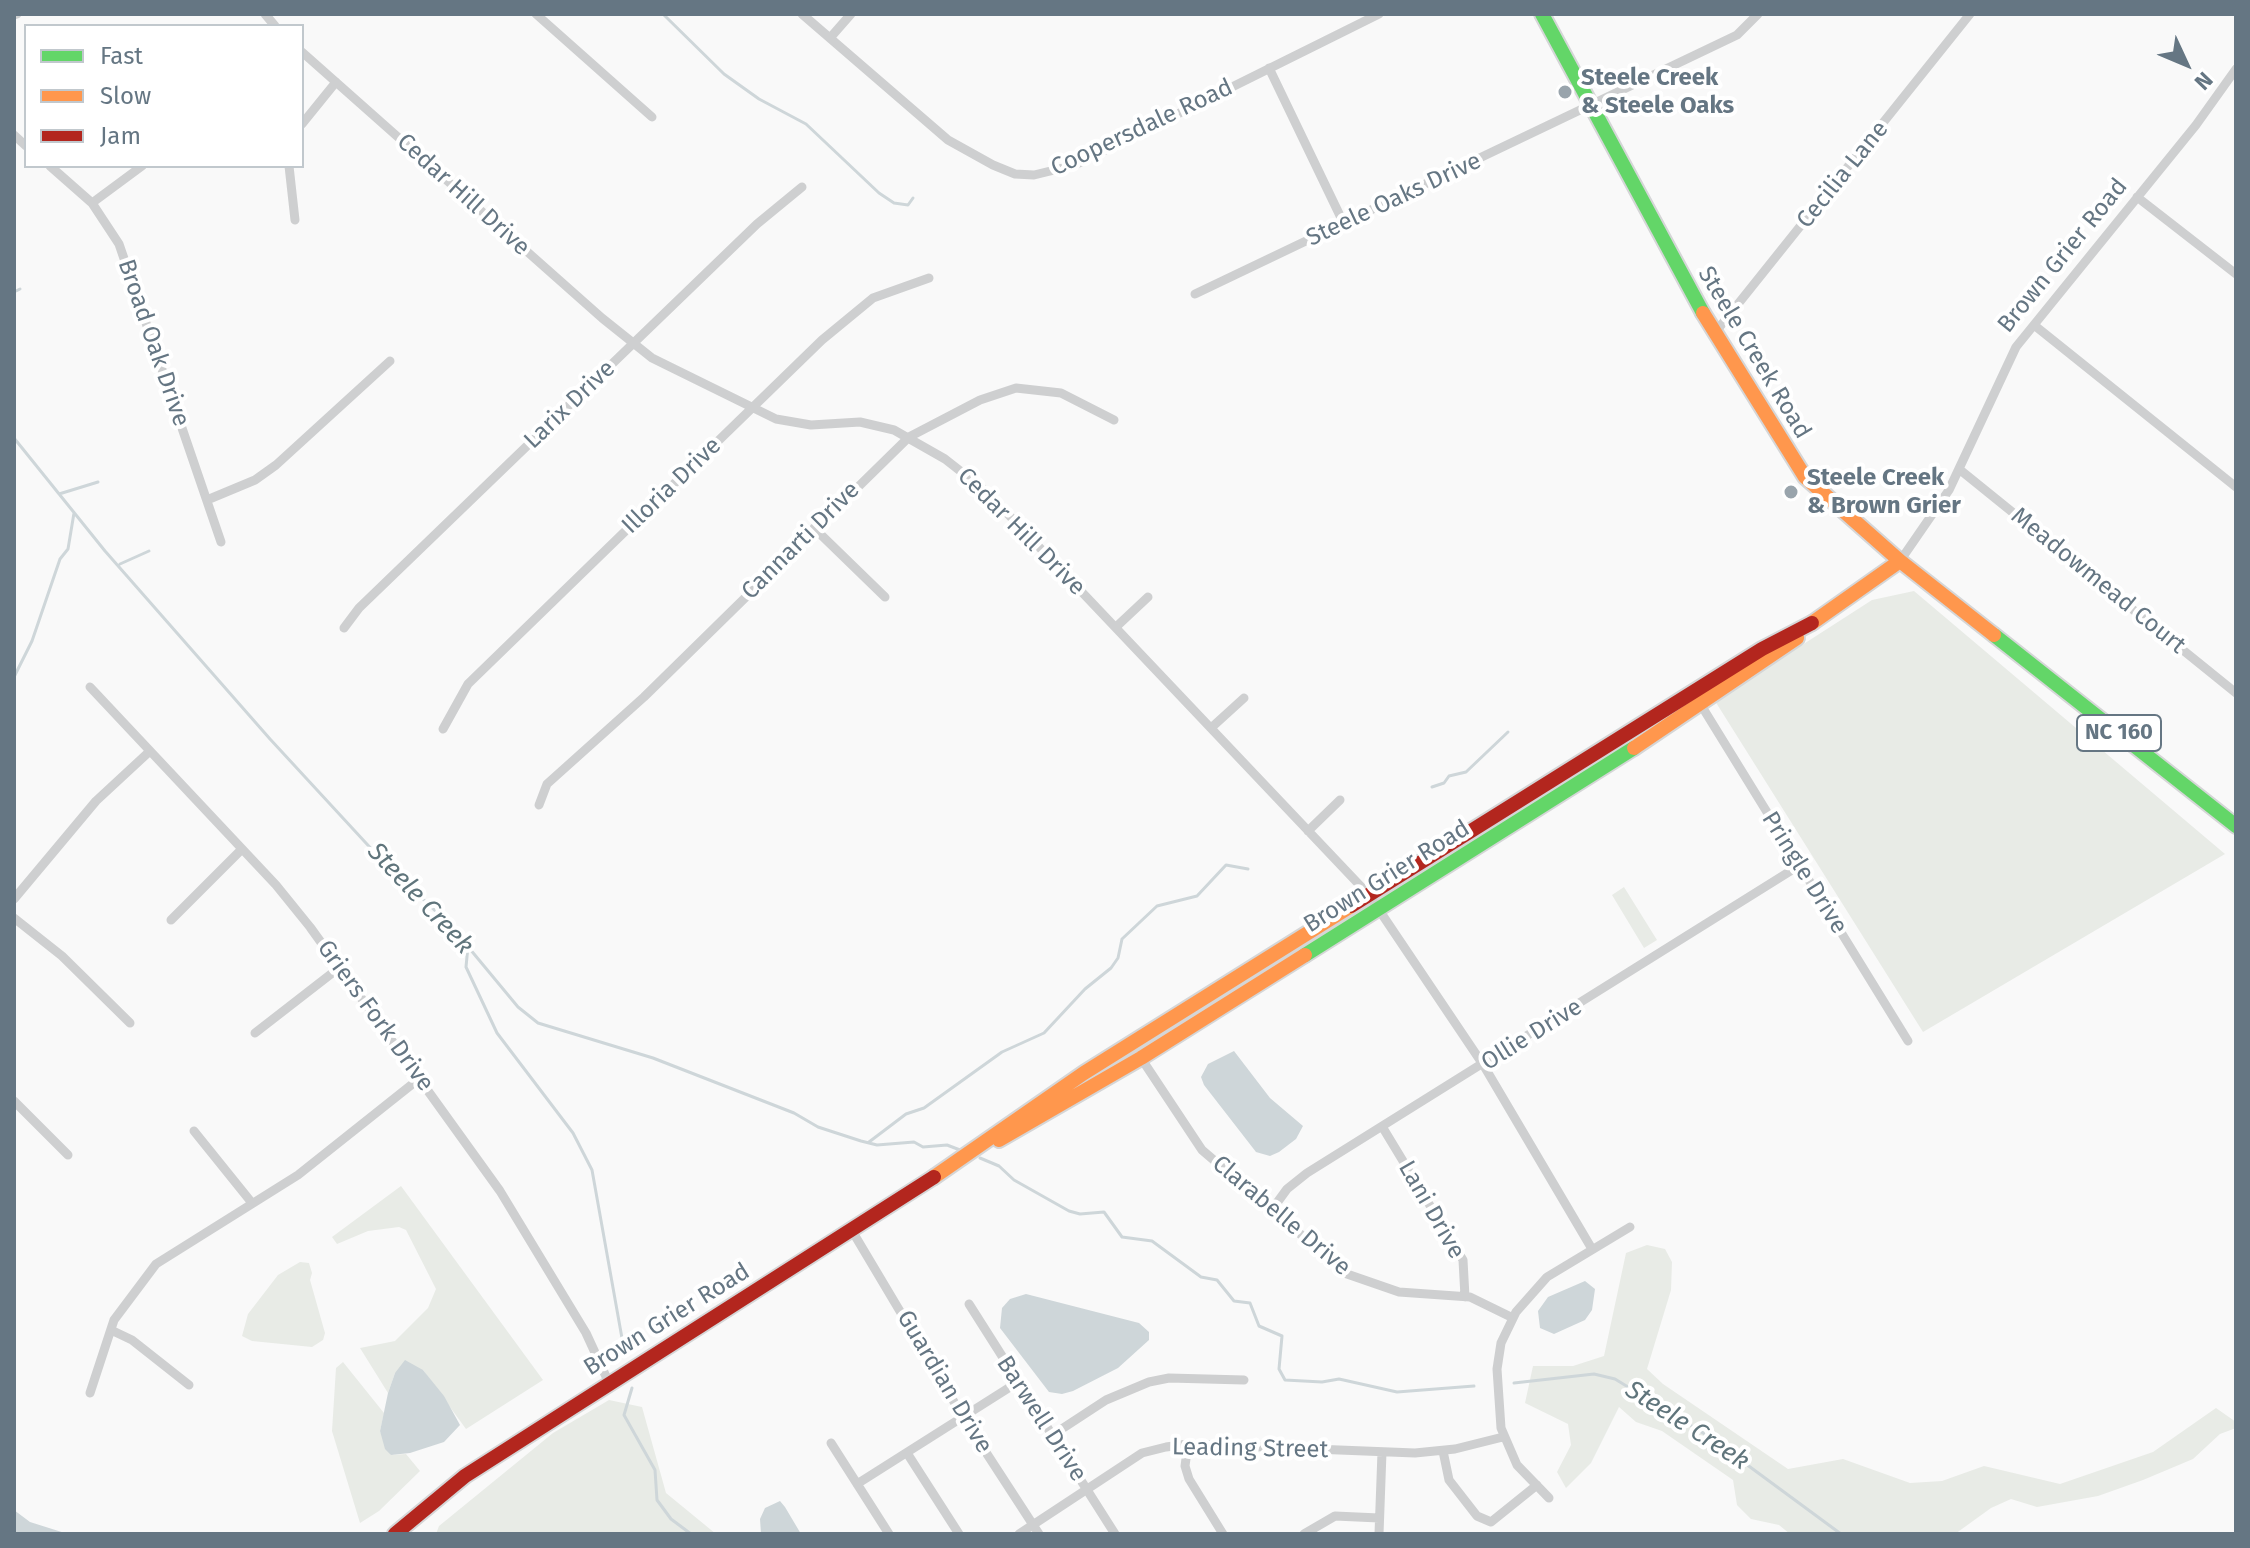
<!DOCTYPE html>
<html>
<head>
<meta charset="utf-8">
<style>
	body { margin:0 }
	#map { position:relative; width:2250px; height:1548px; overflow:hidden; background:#f9f9f9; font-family:"Fira Sans",sans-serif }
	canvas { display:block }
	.frame { position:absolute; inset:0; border:16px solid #657683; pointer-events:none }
	.legend { position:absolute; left:24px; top:24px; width:280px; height:144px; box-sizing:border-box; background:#fff; border:2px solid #c1c8cd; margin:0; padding:10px 14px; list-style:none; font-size:24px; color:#657683 }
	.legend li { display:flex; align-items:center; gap:16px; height:40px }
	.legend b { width:40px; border:2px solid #c1c8cd }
	.north { position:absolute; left:2146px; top:24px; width:80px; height:80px; -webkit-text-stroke:6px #fff; paint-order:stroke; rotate:134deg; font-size:22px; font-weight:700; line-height:32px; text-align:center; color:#657683 }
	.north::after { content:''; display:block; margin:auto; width:28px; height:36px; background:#657683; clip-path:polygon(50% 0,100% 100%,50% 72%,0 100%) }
</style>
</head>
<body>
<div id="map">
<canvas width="2250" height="1548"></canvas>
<div class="frame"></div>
<ul class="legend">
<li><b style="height:10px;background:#63d668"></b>Fast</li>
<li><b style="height:10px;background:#ff974d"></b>Slow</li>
<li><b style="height:10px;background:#b3261e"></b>Jam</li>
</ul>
<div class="north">N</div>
</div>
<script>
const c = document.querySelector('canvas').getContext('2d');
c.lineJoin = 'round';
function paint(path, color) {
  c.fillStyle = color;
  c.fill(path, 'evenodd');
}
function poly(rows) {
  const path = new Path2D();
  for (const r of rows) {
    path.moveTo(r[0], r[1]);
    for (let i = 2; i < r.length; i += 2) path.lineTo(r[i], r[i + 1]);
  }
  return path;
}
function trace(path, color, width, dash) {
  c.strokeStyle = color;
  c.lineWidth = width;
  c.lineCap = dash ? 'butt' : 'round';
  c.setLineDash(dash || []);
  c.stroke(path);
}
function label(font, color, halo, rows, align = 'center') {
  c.font = font + ' "Fira Sans",sans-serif';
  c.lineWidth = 8;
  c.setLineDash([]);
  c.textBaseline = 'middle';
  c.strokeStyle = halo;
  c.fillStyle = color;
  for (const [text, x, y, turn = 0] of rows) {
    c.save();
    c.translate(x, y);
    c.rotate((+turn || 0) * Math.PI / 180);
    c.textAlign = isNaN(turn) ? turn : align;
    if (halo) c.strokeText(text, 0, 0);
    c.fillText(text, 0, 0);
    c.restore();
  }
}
paint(poly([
	[1914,591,2225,854,1923,1032,1715,701,1872,600],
	[1624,887,1657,940,1644,948,1612,895],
	[401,1186,543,1380,466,1429,423,1370,395,1373,388,1393,360,1348,395,1341,428,1308,436,1289,406,1230,399,1227,368,1231,337,1244,332,1237],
	[1647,1245,1665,1249,1672,1262,1671,1290,1647,1369,1663,1384,1788,1469,1843,1459,1910,1483,1942,1481,1984,1466,2060,1484,2153,1452,2216,1408,2236,1422,2236,1428,2220,1434,2193,1459,2143,1480,2098,1496,2037,1507,2011,1499,1991,1508,1955,1534,1790,1534,1779,1525,1751,1519,1737,1505,1733,1480,1662,1431,1636,1422,1619,1407,1591,1463,1566,1488,1557,1472,1571,1445,1568,1424,1525,1403,1533,1366,1573,1366,1604,1356,1626,1253],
	[300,1262,309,1263,312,1273,310,1280,325,1333,323,1340,312,1347,252,1341,242,1336,248,1314,278,1275],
	[343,1362,384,1413,380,1431,391,1455,406,1454,420,1471,379,1511,360,1523,332,1431,336,1368],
	[609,1400,642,1407,666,1493,716,1534,436,1534,439,1526,553,1433]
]), '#e8ebe6');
paint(poly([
	[1234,1051,1270,1098,1303,1126,1296,1139,1279,1152,1270,1156,1256,1152,1204,1085,1201,1077,1208,1064],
	[1585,1281,1595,1289,1592,1310,1585,1320,1554,1334,1540,1328,1538,1311,1548,1297],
	[1026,1294,1139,1323,1149,1332,1149,1340,1118,1368,1073,1391,1062,1394,1049,1392,1000,1328,1002,1308,1010,1299],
	[405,1360,423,1370,444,1396,460,1425,444,1442,410,1453,391,1455,385,1449,380,1431,388,1393,395,1373],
	[780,1501,785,1507,801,1534,761,1534,760,1519,765,1508],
	[14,1510,30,1522,68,1534,14,1534]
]), '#ced6d9');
trace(poly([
	[663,14,724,74,759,99,806,124,879,193,894,203,908,205,913,198],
	[14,292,20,289],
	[14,438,105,551,270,739,377,855,450,925,518,1007,538,1023,653,1058,794,1113,818,1127,861,1141,877,1145,914,1142,923,1147,947,1145,960,1150],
	[59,494,98,482],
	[120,564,149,551],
	[14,677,32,641,60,559,68,549,74,513],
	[1432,787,1444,783,1449,776,1466,772,1508,732],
	[468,946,466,967,497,1033,573,1133,592,1170,625,1355],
	[869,1142,906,1114,924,1108,1002,1052,1044,1033,1085,989,1111,968,1118,958,1122,939,1157,906,1197,896,1226,865,1248,869],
	[980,1158,999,1166,1014,1180,1069,1211,1080,1214,1104,1212,1122,1237,1152,1241,1201,1277,1217,1280,1234,1301,1250,1303,1259,1326,1282,1336,1279,1369,1285,1380,1322,1382,1339,1379,1397,1392,1474,1386],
	[1514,1383,1594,1374,1615,1379,1708,1436,1841,1534],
	[632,1388,624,1415,655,1470,657,1500,671,1519,691,1534]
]), '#ced6d9', 3);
const fast = poly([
	[1542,14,1703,313],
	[1994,635,2236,826],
	[1305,955,1634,748]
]);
const slow = poly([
	[1703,313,1805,477,1900,561,1994,635],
	[1812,623,1900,561],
	[1634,748,1797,638],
	[999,1140,1141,1058,1305,955],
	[934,1177,1084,1073,1351,906]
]);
const jam = poly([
	[1351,906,1762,649,1812,623],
	[395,1534,465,1476,934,1177]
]);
trace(fast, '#d5d6d7', 18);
trace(slow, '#d5d6d7', 18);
trace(jam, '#d5d6d7', 18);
trace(poly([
	[265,14,275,26],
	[536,14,652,117],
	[802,14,948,140,993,165,1015,174,1034,175,1075,165,1379,14],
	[14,15,17,14],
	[830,38,851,14],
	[302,52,602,318,652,358,776,419,811,425,860,422,894,430,945,459,987,492,1369,895,1484,1066,1592,1249],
	[1269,68,1344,224],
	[302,124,336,82],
	[14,135,26,146],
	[50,166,92,203,119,244,221,542],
	[289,166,295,220],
	[2137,197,2236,274],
	[92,203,142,166],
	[1195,294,1737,35,1758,14],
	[2034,325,2236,487],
	[1714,334,1970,14],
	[1959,469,2236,693],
	[207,500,255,480,276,465,390,361],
	[814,528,885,597],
	[1900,561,1949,490,2016,347,2196,125,2236,69],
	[1116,627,1148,597],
	[344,628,359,608,757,224,802,187],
	[90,687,276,885,310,927,500,1191,586,1333,609,1383],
	[1701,705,1908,1041],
	[1211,728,1244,698],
	[443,729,468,684,822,340,873,298,929,278],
	[539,805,547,784,644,697,909,437,980,400,1016,388,1061,393,1114,420],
	[1308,831,1340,800],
	[14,899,96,801,150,751],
	[14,918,62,956,130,1023],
	[171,920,241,850],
	[255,1033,340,967],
	[1141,1058,1202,1150,1347,1274,1399,1292,1470,1297,1513,1318],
	[14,1101,68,1155],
	[1383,1128,1463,1260,1465,1297],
	[194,1131,252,1203],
	[1271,1211,1287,1189,1307,1173,1800,865],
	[851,1229,963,1417,1039,1534],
	[969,1304,1115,1534],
	[111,1330,132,1340,189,1385],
	[90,1393,114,1320,156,1264,298,1175,420,1078],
	[1051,1436,1106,1400,1149,1382,1169,1378,1244,1380],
	[831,1443,889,1534],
	[1188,1444,1185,1466,1189,1479,1223,1534],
	[1443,1451,1449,1480,1477,1516,1491,1522,1537,1485],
	[907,1453,959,1534],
	[857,1484,1018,1382],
	[1549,1498,1517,1465,1501,1428,1497,1369,1501,1343,1516,1312,1547,1277,1630,1227],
	[1019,1534,1142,1453,1166,1447,1188,1444,1415,1453,1455,1449,1503,1437],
	[1304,1534,1335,1516,1379,1518],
	[1379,1534,1382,1452]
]), '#cecfd0', 9);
trace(fast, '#63d668', 14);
trace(slow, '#ff974d', 14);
trace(jam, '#b3261e', 14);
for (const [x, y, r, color] of [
	[1565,92,8,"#99a4ac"],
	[1791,492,8,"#99a4ac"]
]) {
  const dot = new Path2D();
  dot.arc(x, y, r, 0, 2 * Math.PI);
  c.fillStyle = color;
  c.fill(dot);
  trace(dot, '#fff', 3);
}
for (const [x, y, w] of [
	[2119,733,84]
]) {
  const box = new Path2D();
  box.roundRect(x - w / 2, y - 18, w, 36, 6);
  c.fillStyle = '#fff';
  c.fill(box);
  trace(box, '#657683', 2);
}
label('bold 22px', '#657683', null, [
	["NC 160",2119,733]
]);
label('bold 24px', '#657683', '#fff', [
	["Steele Creek",1581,78],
	["& Steele Oaks",1581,106],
	["Steele Creek",1807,478],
	["& Brown Grier",1807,506]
], 'left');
label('24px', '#657683', '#fff', [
	["Coopersdale Road",1142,128,-25],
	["Cecilia Lane",1843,175,-51],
	["Cedar Hill Drive",463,195,42],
	["Steele Oaks Drive",1394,200,-25],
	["Brown Grier Road",2063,256,-51],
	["Broad Oak Drive",153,343,71],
	["Steele Creek Road",1754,353,59],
	["Larix Drive",570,405,-44],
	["Illoria Drive",672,486,-44],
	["Cedar Hill Drive",1021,532,45],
	["Cannarti Drive",801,541,-45],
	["Meadowmead Court",2098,581,39],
	["Pringle Drive",1804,873,58],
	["Brown Grier Road",1387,877,-32],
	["Griers Fork Drive",375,1016,54],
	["Ollie Drive",1532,1035,-32],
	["Lani Drive",1431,1210,60],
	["Clarabelle Drive",1281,1216,40],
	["Brown Grier Road",667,1320,-32],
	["Guardian Drive",944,1382,59],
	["Barwell Drive",1041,1419,57],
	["Leading Street",1250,1449,1]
]);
label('italic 26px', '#60757c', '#fff', [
	["Steele Creek",420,899,47],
	["Steele Creek",1687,1426,33]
]);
</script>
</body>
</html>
